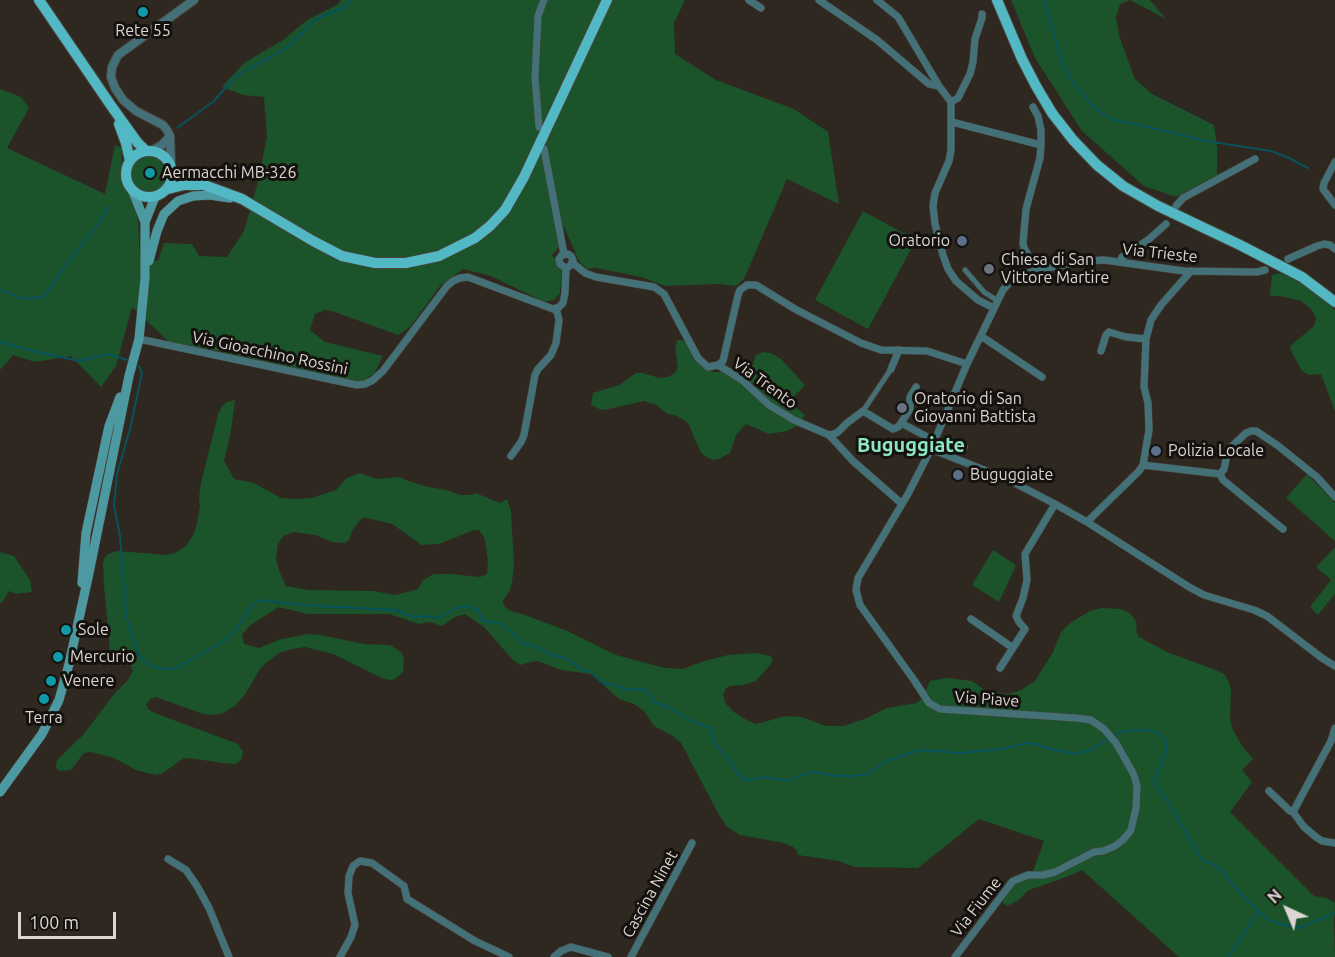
<!DOCTYPE html>
<html>
<head>
<meta charset="utf-8">
<style>
	body { margin:0 }
	#map { position:relative; width:1335px; height:957px; overflow:hidden; background:#2f2820; font-family:Ubuntu,sans-serif }
	canvas { display:block }
	.north { position:absolute; left:1257px; top:879px; width:60px; height:60px; -webkit-text-stroke:4px #15110e; paint-order:stroke; rotate:316deg; font-size:16px; font-weight:700; line-height:24px; text-align:center; color:#dbd6d1 }
	.north::after { content:''; display:block; margin:auto; width:21px; height:27px; background:#dbd6d1; clip-path:polygon(50% 0,100% 100%,50% 72%,0 100%) }
	.scale { position:absolute; left:18px; top:912px; width:98px; height:27px; box-sizing:border-box; border:3px solid #dbd6d1; border-top:0; padding-left:8px; font-size:18px; line-height:21px; white-space:nowrap; color:#dbd6d1; -webkit-text-stroke:4px #15110e; paint-order:stroke }
</style>
</head>
<body>
<div id="map">
<canvas width="1335" height="957"></canvas>
<div class="north">N</div>
<div class="scale">100 m</div>
</div>
<script>
const c = document.querySelector('canvas').getContext('2d');
c.lineJoin = 'round';
function paint(path, color) {
  c.fillStyle = color;
  c.fill(path, 'evenodd');
}
function poly(rows) {
  const path = new Path2D();
  for (const r of rows) {
    if (r.length === 3) {
      path.moveTo(r[0] + r[2], r[1]);
      path.arc(r[0], r[1], r[2], 0, 2 * Math.PI);
      continue;
    }
    path.moveTo(r[0], r[1]);
    for (let i = 2; i < r.length; i += 2) path.lineTo(r[i], r[i + 1]);
  }
  return path;
}
function trace(path, color, width, dash) {
  c.strokeStyle = color;
  c.lineWidth = width;
  c.lineCap = dash ? 'butt' : 'round';
  c.setLineDash(dash || []);
  c.stroke(path);
}
function label(font, color, halo, rows, align = 'center') {
  c.font = font + ' Ubuntu,sans-serif';
  c.lineWidth = 6;
  c.setLineDash([]);
  c.textBaseline = 'middle';
  c.strokeStyle = halo;
  c.fillStyle = color;
  for (const [text, x, y, turn = 0] of rows) {
    c.save();
    c.translate(x, y);
    c.rotate((+turn || 0) * Math.PI / 180);
    c.textAlign = isNaN(turn) ? turn : align;
    if (halo) c.strokeText(text, 0, 0);
    c.fillText(text, 0, 0);
    c.restore();
  }
}
paint(poly([
	[341,0,685,0,674,23,675,54,716,80,794,109,828,132,839,204,787,179,744,279,736,286,720,284,665,286,641,277,596,268,587,269,579,261,564,227,554,223,559,247,552,255,562,271,560,293,554,300,544,302,491,276,463,269,440,286,410,327,398,335,335,312,325,310,315,314,310,330,325,342,383,356,374,374,360,382,213,350,170,343,132,307,116,366,101,387,71,356,35,362,13,355,0,370,0,89,21,97,29,108,7,148,105,194,115,145,122,148,121,176,125,186,133,197,138,221,140,259,158,261,164,243,192,244,199,256,227,257,244,231,257,185,267,137,264,97,243,95,222,87,244,63,283,40,307,20,337,5],
	[1011,0,1150,0,1166,19,1130,0,1120,4,1116,17,1119,36,1135,79,1152,94,1214,125,1217,146,1217,175,1176,197,1144,186,1082,131,1035,58],
	[149,174,18],
	[863,211,916,240,868,329,815,300],
	[1281,273,1304,284,1335,310,1335,411,1321,374,1309,375,1302,371,1292,353,1290,346,1314,326,1316,318,1311,309,1301,301,1280,296,1270,296,1272,275],
	[678,340,682,340,686,343,691,353,702,367,714,372,724,372,741,376,749,374,756,355,763,352,771,353,781,359,805,385,789,402,805,415,797,426,787,431,769,434,746,424,736,435,730,453,719,459,714,460,708,458,701,453,688,423,677,416,668,414,656,405,644,401,604,410,599,409,591,405,593,393,619,385,636,373,642,373,660,378,668,377,675,373,678,367,675,348,677,341],
	[235,400,231,431,224,461,234,479,254,483,281,498,295,499,312,498,336,490,347,478,360,473,376,479,399,477,409,481,428,487,447,490,461,495,470,495,476,493,500,503,507,499,511,511,514,565,512,582,510,590,503,601,503,603,505,607,511,611,525,615,565,630,616,655,665,668,683,669,701,662,728,655,756,653,770,656,773,659,771,664,756,681,743,685,730,686,726,688,723,695,726,704,734,712,743,718,756,724,786,716,802,717,826,726,844,726,867,718,887,708,917,703,922,698,930,681,947,678,972,681,986,691,1008,694,1021,690,1035,681,1053,652,1061,632,1070,623,1090,611,1102,608,1121,609,1130,613,1136,621,1137,633,1139,637,1167,652,1213,669,1224,674,1228,680,1231,689,1230,718,1233,730,1242,746,1253,759,1242,770,1252,782,1230,812,1314,896,1326,898,1335,903,1334,923,1335,957,1179,957,1082,870,1069,876,1029,890,1017,901,1007,906,1003,903,1007,880,1033,871,1044,841,979,819,918,868,854,867,839,861,798,855,797,851,793,847,784,843,740,835,727,827,719,815,681,743,671,735,654,726,644,711,634,704,619,699,591,674,561,670,538,661,531,662,520,665,512,659,484,627,465,614,455,617,442,626,430,622,419,624,389,614,307,614,279,607,249,626,242,635,244,644,259,648,281,639,309,634,320,635,364,644,390,645,401,652,404,658,403,672,396,678,392,680,384,679,333,654,305,647,292,649,279,653,267,662,260,669,246,693,240,700,235,706,223,713,213,715,203,714,156,697,152,698,146,704,149,710,160,715,238,744,243,752,242,757,239,762,234,764,223,763,203,760,184,758,163,773,155,775,136,770,114,758,91,752,84,753,71,770,60,771,56,768,57,760,83,735,115,693,127,681,133,671,130,664,112,655,110,651,104,585,103,563,104,559,108,554,117,551,167,555,175,553,186,546,193,535,197,524,200,506,199,498,201,483,218,414,223,405,227,402],
	[362,518,367,518,392,524,422,545,439,544,474,530,479,530,484,537,486,545,488,561,487,574,480,577,450,574,434,574,423,580,418,589,395,595,373,591,309,590,286,586,280,573,276,559,278,544,283,536,294,532,315,535,332,542,345,543,349,540,353,529],
	[1307,474,1335,503,1335,541,1286,498],
	[1335,547,1335,594,1318,615,1310,607,1331,580,1316,567],
	[993,550,1016,565,999,602,972,585],
	[0,552,14,556,30,580,32,592,16,594,9,591,2,603,0,602]
]), '#1b532a');
trace(poly([
	[1044,0,1063,65,1074,84,1095,109,1114,120,1148,127,1206,141,1271,151,1287,157,1308,168],
	[177,128,214,101,234,78,248,69,282,51,290,45,316,19,345,7,352,0],
	[0,290,23,299,43,297,49,290,60,273,98,224,108,207],
	[0,342,33,351,79,361,108,354,127,360],
	[139,366,142,373,130,429,117,474,114,506,120,536,126,615,129,627,139,656,152,666,163,669,171,669,178,667,224,641,236,630,238,625,245,617,251,606,260,600,302,605,395,610,413,617,426,616,436,618,440,617,456,608,466,606,478,610,483,621,500,623,525,644,535,646,549,654,568,659,581,669,590,672,603,683,615,685,627,690,640,689,646,691,651,696,654,702,670,708,691,721,710,728,714,743,717,747,729,759,733,767,742,778,748,780,764,777,789,781,798,776,814,772,837,776,855,776,867,774,887,761,907,754,920,750,959,753,1001,749,1027,743,1035,744,1055,750,1076,754,1090,750,1108,739],
	[1113,736,1125,731,1149,730,1158,733,1163,737,1166,742,1166,751,1154,782,1156,786,1170,805,1202,860,1213,864,1221,870,1240,893,1258,911,1245,932,1228,957],
	[1258,911,1268,920,1285,925,1299,928,1335,913]
]), '#07525d', 2);
const pedestrian = poly([
	[965,270,984,292,998,301],
	[863,411,891,369]
]);
const minor = poly([
	[749,0,761,8],
	[819,0,877,40,929,84,939,86],
	[877,0,898,17,939,86,951,102,951,150,949,161,935,193,933,206,935,224,943,255,948,269,956,281,978,300,994,308],
	[951,102,958,98,970,74,973,62,975,39,982,18,982,14],
	[1033,107,1038,116,1041,130,1041,145,1040,158,1026,209,1023,243,1024,248,1037,270],
	[952,122,1041,145],
	[539,127,535,78,538,16,544,0],
	[544,149,564,254],
	[1335,162,1324,183,1323,189,1335,205],
	[1176,206,1183,198,1255,159],
	[1288,259,1317,246,1324,244,1330,245,1335,249],
	[1120,262,1122,257,1148,240,1166,224],
	[573,263,585,273,596,277,654,287,664,294,698,358,708,367,718,365,723,361,738,295,740,290,747,285,756,285,795,309,861,343,881,350,927,351,967,364],
	[981,336,1042,377],
	[139,339,357,385,365,384,373,380,383,371,447,286,453,281,460,278,468,277,553,309,559,307,563,303,565,293,566,268,570,266,573,260,571,256,568,254,562,255,559,259,560,264,566,268],
	[1146,339,1151,320,1161,305,1191,271],
	[718,365,742,380,769,405,794,420,829,435,834,434,838,432,847,423,863,411,893,429,898,427,901,423,935,441],
	[891,369,899,350],
	[901,423,910,409,910,397,916,387],
	[829,435,853,461,901,503],
	[949,440,964,447],
	[931,449,1007,479,1055,504,1087,522,1189,587,1204,595,1254,610,1267,616,1322,658,1335,666],
	[511,456,521,442,524,435,535,375,538,369,551,355,556,343,559,320,556,308],
	[1143,465,1220,474,1223,480,1283,529],
	[1220,474,1224,469,1227,455,1230,448,1246,433,1251,431,1256,431,1277,445,1317,477,1335,497],
	[1087,522,1139,471,1143,465,1149,430,1148,403,1144,387,1146,339,1126,337,1109,332,1106,335,1101,351],
	[971,619,1013,648],
	[1000,668,1025,629,1019,622,1016,616,1023,598,1027,580,1025,554,1055,504],
	[1335,728,1331,741,1293,812,1304,827,1316,837,1322,841,1335,843],
	[1269,791,1290,811,1293,812],
	[168,859,186,870,197,886,209,908,229,957],
	[340,957,351,937,355,925,348,893,349,876,353,866,360,861,372,863,404,886,407,899,475,941,509,957],
	[554,957,561,951,571,947,608,957],
	[631,957,692,843],
	[955,957,1009,886,1013,881,1028,875,1043,875,1055,872,1094,852,1103,851,1115,846,1124,839,1131,830,1136,808,1137,785,1133,773,1116,743,1104,729,1091,720,1076,718,940,709,929,703,914,680,860,605,856,590,858,578,908,494,931,449,967,364,1003,290,1011,281,1020,276,1037,270,1086,261,1104,260,1184,271,1257,272,1265,270]
]);
const tertiary = poly([
	[151,151,162,145,170,136],
	[171,165,170,136,167,130,163,125,136,111,123,100,115,88,111,77,112,67,118,55,194,0]
]);
const secondary = poly([
	[145,222,155,197],
	[149,261,157,231,164,214,178,201,193,196,210,195,230,198],
	[82,583,86,533,109,426,120,397],
	[0,792,42,734,59,700,69,664,89,573,129,376,139,339,145,278,145,222,133,192]
]);
const primary = poly([
	[39,0,112,107,137,142,146,151],
	[997,0,1022,59,1036,86,1052,113,1073,140,1097,165,1123,186,1158,206,1240,245,1302,277,1335,302],
	[119,124,126,143,130,161],
	[149,174,23],
	[172,170,204,185,242,199,313,241,342,256,375,263,406,263,439,256,475,238,490,226,505,210,524,177,607,0],
	[168,189,184,185,200,185]
]);
trace(pedestrian, '#4b443c', 6);
trace(minor, '#4b443c', 8);
trace(tertiary, '#4b443c', 10);
trace(secondary, '#4b443c', 10);
trace(primary, '#4b443c', 12);
trace(pedestrian, '#447177', 4.5);
trace(minor, '#447177', 7);
trace(tertiary, '#447177', 8);
trace(secondary, '#4d99a2', 9);
trace(primary, '#52b8c4', 10);
for (const [x, y, r, color] of [
	[143,12,6,"#0f9aa8"],
	[150,173,6,"#0f9aa8"],
	[962,241,6,"#5c6f8a"],
	[989,269,6,"#6b7280"],
	[902,408,6,"#6b7280"],
	[1156,451,6,"#5c6f8a"],
	[958,475,6,"#5c6f8a"],
	[66,630,6,"#0f9aa8"],
	[58,657,6,"#0f9aa8"],
	[51,681,6,"#0f9aa8"],
	[44,699,6,"#0f9aa8"]
]) {
  const dot = new Path2D();
  dot.arc(x, y, r, 0, 2 * Math.PI);
  c.fillStyle = color;
  c.fill(dot);
  trace(dot, '#15110e', 2);
}
label('16px', '#dbd6d1', '#15110e', [
	["Rete 55",143,31,"center"],
	["Aermacchi MB-326",162,173],
	["Oratorio",950,241,"right"],
	["Chiesa di San",1001,260],
	["Vittore Martire",1001,278],
	["Oratorio di San",914,399],
	["Giovanni Battista",914,417],
	["Polizia Locale",1168,451],
	["Buguggiate",970,475],
	["Sole",78,630],
	["Mercurio",70,657],
	["Venere",63,681],
	["Terra",44,718,"center"]
], 'left');
label('16px', '#dbd6d1', '#15110e', [
	["Via Trieste",1160,253,6],
	["Via Gioacchino Rossini",270,353,12],
	["Via Trento",765,383,36],
	["Via Piave",987,699,4],
	["Cascina Ninet",650,894,-61],
	["Via Fiume",976,907,-52]
]);
label('bold 20px', '#8ce7c6', '#15110e', [
	["Buguggiate",911,445]
]);
</script>
</body>
</html>
